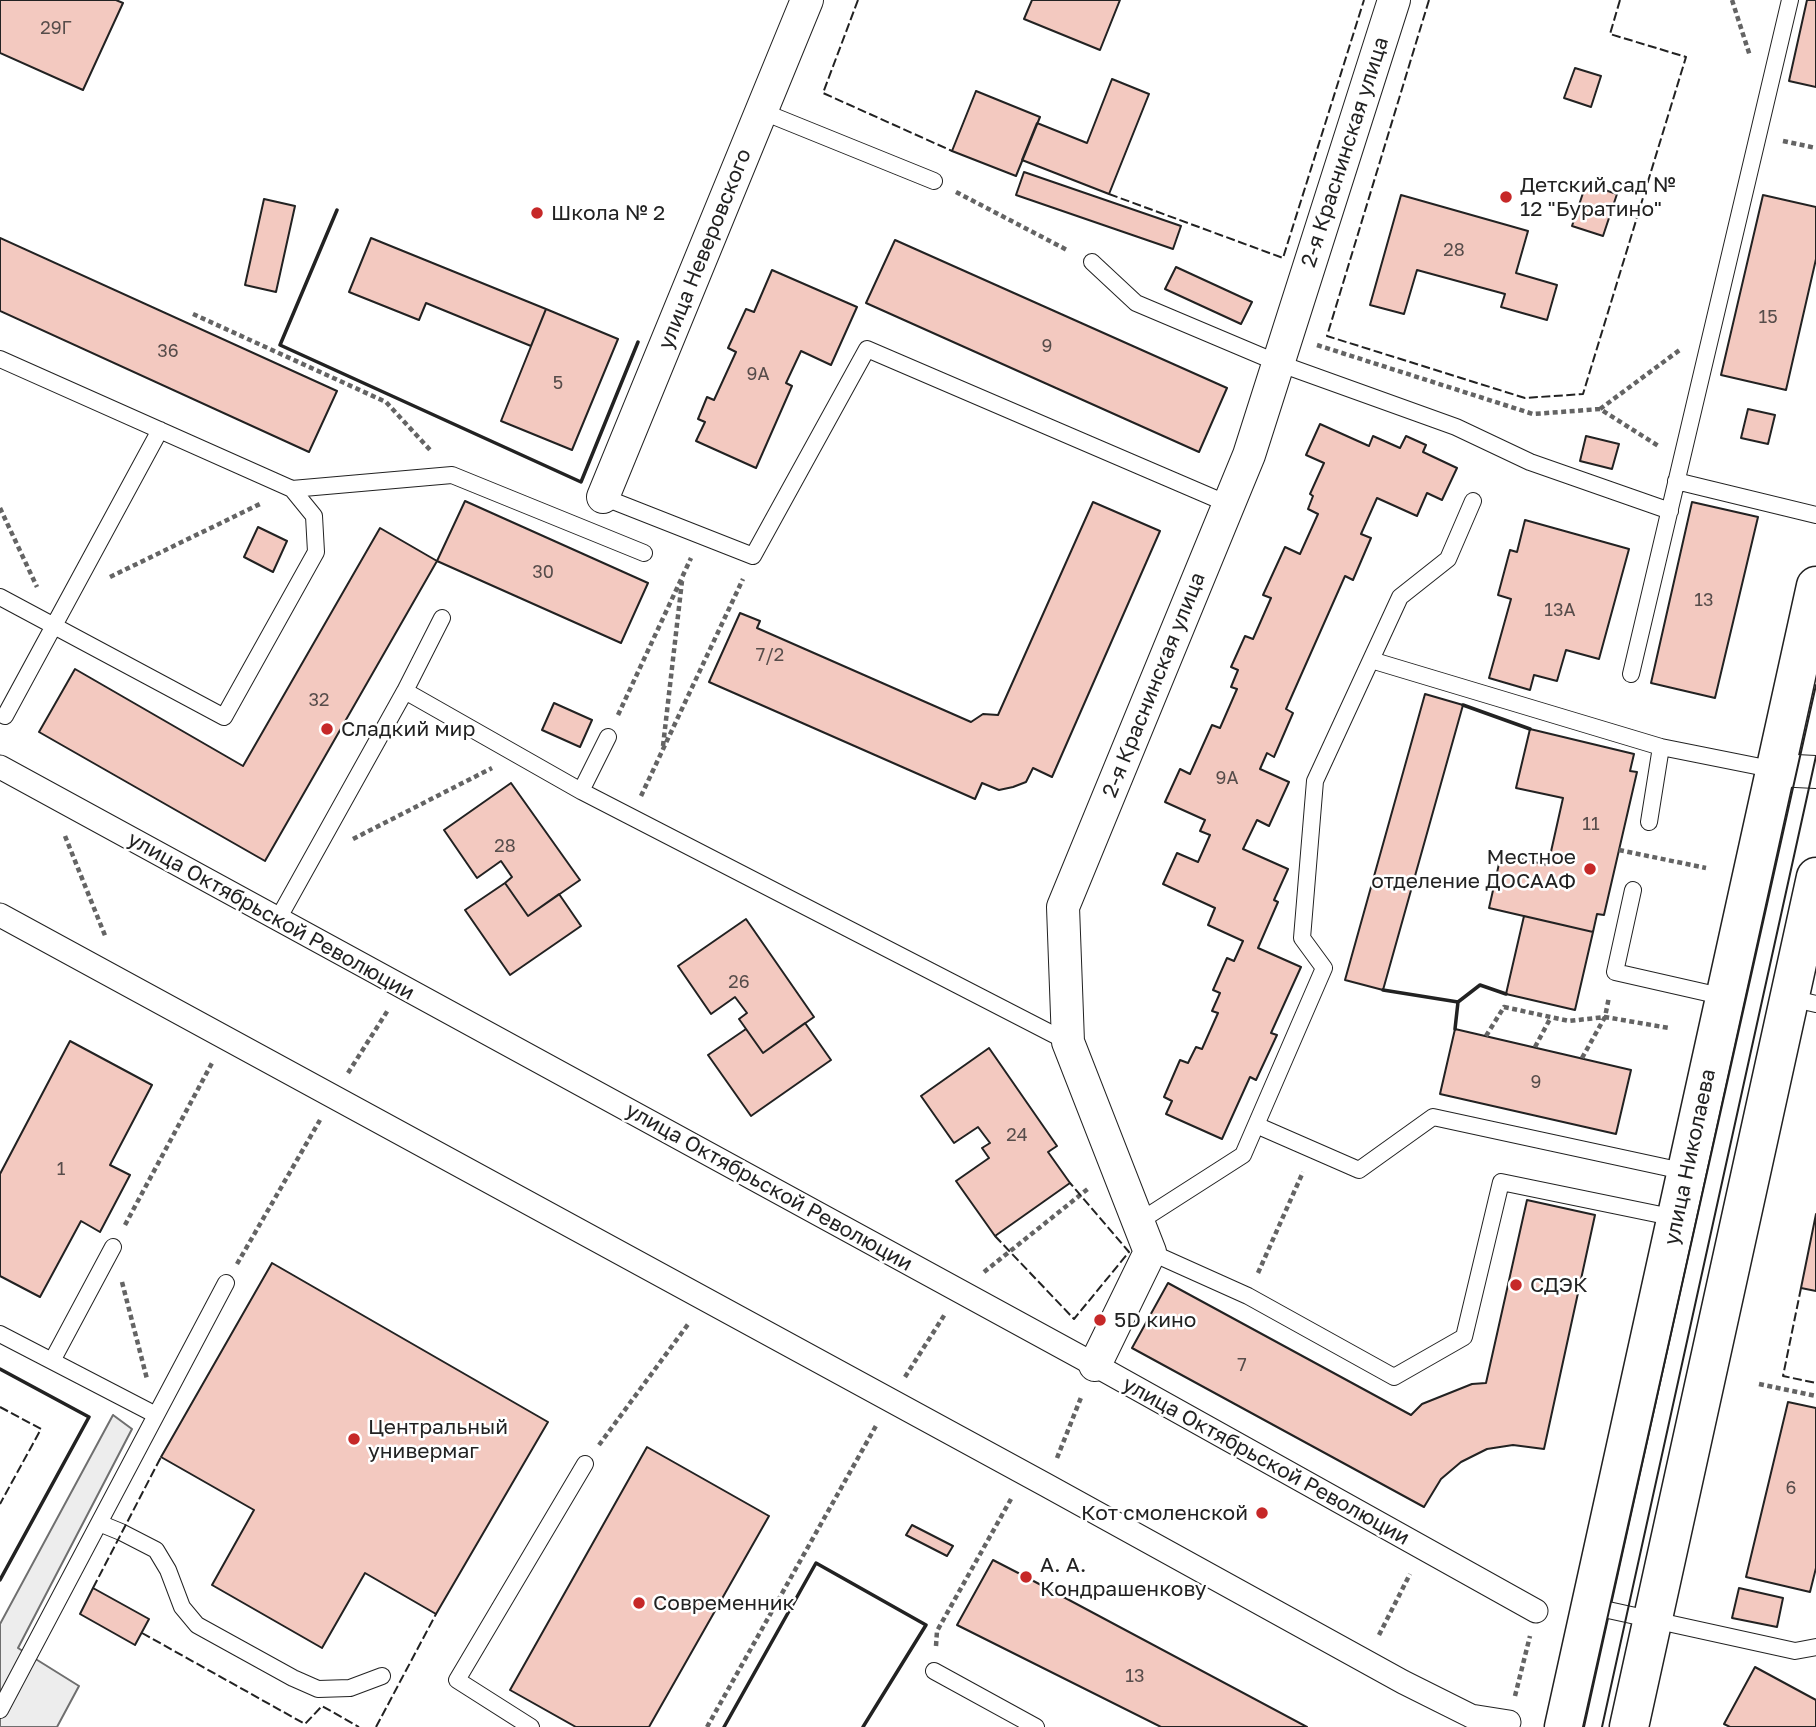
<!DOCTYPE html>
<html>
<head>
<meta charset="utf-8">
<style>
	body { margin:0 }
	canvas { display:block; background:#fff }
</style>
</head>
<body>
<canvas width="1816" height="1727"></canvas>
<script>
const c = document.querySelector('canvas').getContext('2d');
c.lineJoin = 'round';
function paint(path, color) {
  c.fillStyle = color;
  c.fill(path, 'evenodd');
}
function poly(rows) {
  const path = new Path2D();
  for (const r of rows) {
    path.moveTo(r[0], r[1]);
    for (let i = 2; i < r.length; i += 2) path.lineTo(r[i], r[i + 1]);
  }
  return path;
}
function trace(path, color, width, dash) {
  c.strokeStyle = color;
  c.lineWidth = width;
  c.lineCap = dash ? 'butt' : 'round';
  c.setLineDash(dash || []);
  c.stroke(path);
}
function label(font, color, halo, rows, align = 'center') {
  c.font = font + ' "Golos Text",sans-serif';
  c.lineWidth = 5;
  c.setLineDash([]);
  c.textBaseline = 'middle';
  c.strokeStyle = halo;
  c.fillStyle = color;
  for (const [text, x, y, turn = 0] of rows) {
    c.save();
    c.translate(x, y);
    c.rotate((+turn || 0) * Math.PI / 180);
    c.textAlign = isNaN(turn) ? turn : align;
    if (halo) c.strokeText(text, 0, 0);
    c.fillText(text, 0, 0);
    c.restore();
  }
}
const parking = poly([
	[113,1415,132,1429,18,1648,79,1686,57,1727,0,1727,0,1624,113,1415]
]);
paint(parking, '#ededed');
trace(parking, '#6f6f6f', 2);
const building = poly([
	[0,0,116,0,123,3,83,90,0,53,0,0],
	[1032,0,1120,0,1100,50,1024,19,1032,0],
	[1807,0,1816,0,1816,87,1789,81,1807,0],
	[1575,68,1601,76,1591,107,1564,98,1575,68],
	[1112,79,1149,94,1109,194,1022,160,1037,123,1087,143,1112,79],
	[976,91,1040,117,1016,176,952,151,976,91],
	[1024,172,1181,226,1173,249,1016,195,1024,172],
	[1586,184,1617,194,1603,236,1572,226,1586,184],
	[1401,195,1528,231,1516,273,1557,285,1547,320,1501,307,1505,294,1417,270,1404,314,1370,305,1401,195],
	[1763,195,1816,207,1816,259,1786,390,1721,375,1763,195],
	[264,199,295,206,276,292,245,285,264,199],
	[0,238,337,391,309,452,0,311,0,238],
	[371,238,546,309,531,346,426,303,419,320,349,292,371,238],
	[895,240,1227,388,1199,452,866,303,895,240],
	[1176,267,1252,302,1241,324,1165,289,1176,267],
	[772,270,857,307,831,365,801,351,786,383,792,386,756,468,696,441,705,422,698,419,707,397,714,400,736,352,728,348,746,309,754,312,772,270],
	[546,309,618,339,572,450,501,421,546,309],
	[1748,409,1775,415,1768,444,1741,438,1748,409],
	[1320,424,1369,446,1373,436,1400,448,1406,436,1426,445,1423,452,1457,468,1442,500,1427,493,1417,516,1377,498,1361,534,1371,538,1353,580,1345,576,1286,709,1293,713,1274,757,1267,753,1260,769,1289,782,1269,826,1257,820,1243,849,1288,869,1274,900,1278,902,1258,948,1301,967,1271,1033,1277,1035,1256,1080,1250,1077,1222,1139,1166,1114,1172,1101,1164,1097,1180,1060,1188,1063,1196,1047,1202,1049,1218,1013,1212,1011,1220,993,1213,990,1227,958,1234,961,1243,941,1208,925,1215,908,1163,884,1177,853,1198,862,1210,835,1200,831,1205,820,1165,802,1180,769,1190,774,1212,725,1220,728,1237,689,1231,687,1238,670,1231,667,1245,636,1253,639,1271,598,1263,595,1285,547,1300,554,1318,514,1308,509,1313,496,1310,494,1324,463,1306,455,1320,424],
	[1586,436,1619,444,1612,469,1580,461,1586,436],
	[465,501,648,583,621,643,437,561,465,501],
	[1093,502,1160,531,1052,777,1033,768,1026,782,1013,787,999,790,982,783,975,799,709,682,740,613,760,621,757,628,971,722,983,714,998,715,1093,502],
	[1692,502,1758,517,1715,698,1651,683,1692,502],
	[1525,520,1629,549,1599,659,1566,650,1557,681,1534,675,1530,690,1489,678,1511,599,1498,595,1510,550,1517,552,1525,520],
	[258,527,287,541,273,572,244,557,258,527],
	[380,528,437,561,265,861,39,732,75,669,243,766,380,528],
	[1425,694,1463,705,1383,990,1345,980,1425,694],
	[554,703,592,720,580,747,542,730,554,703],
	[1530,729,1634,754,1630,771,1637,772,1604,915,1597,914,1593,932,1489,908,1501,855,1548,865,1563,798,1516,788,1530,729],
	[511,783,580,880,528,916,505,883,512,877,501,861,477,878,444,830,511,783],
	[505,883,528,916,559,894,581,926,510,975,465,910,505,883],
	[1524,916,1593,932,1575,1010,1506,994,1524,916],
	[746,919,814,1017,763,1053,739,1019,747,1013,735,997,711,1014,678,966,746,919],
	[805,1023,831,1060,751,1116,708,1055,746,1029,763,1053,805,1023],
	[1455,1029,1631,1070,1616,1134,1440,1094,1455,1029],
	[70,1041,152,1085,110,1165,130,1175,100,1232,81,1221,40,1297,0,1276,0,1174,70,1041],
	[989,1048,1057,1146,1048,1152,1070,1183,995,1236,956,1181,989,1158,982,1148,990,1143,978,1127,954,1143,921,1096,989,1048],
	[1527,1200,1595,1215,1544,1449,1513,1445,1487,1449,1461,1462,1441,1479,1424,1507,1132,1348,1168,1283,1411,1415,1422,1404,1472,1384,1486,1383,1527,1200],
	[1816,1214,1816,1291,1801,1288,1816,1214],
	[272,1263,548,1422,436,1614,365,1573,322,1648,212,1585,254,1510,161,1457,272,1263],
	[1788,1402,1816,1408,1816,1568,1810,1592,1746,1577,1788,1402],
	[647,1447,769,1516,649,1727,576,1727,510,1690,647,1447],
	[912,1525,953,1546,947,1556,906,1535,912,1525],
	[993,1560,1026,1577,1307,1727,1161,1727,957,1625,993,1560],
	[93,1588,149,1619,135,1645,80,1614,93,1588],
	[1739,1588,1783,1598,1777,1627,1732,1618,1739,1588],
	[1755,1667,1816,1700,1816,1727,1730,1727,1724,1724,1755,1667]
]);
paint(building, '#f3c9c0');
trace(building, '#222', 2);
const service = poly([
	[761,111,934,181],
	[1092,262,1136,303,1278,363,1456,427,1530,462,1670,511],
	[0,359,292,489,452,475,644,553],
	[1676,481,1816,515],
	[603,497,753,556,867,349,1228,504],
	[0,597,224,717,316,552,314,516,292,489],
	[1371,660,1661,747,1776,770],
	[1631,674,1790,0],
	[405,691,581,791,1068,1042],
	[5,716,160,430],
	[581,791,608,737],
	[1649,822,1661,747],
	[1633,890,1615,972,1725,997],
	[278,919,405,691,442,618],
	[1790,998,1816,1004],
	[1256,1125,1359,1170,1433,1117,1687,1172],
	[1140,1221,1243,1155,1324,968,1302,938,1315,781,1400,597,1448,559,1473,501],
	[1150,1252,1248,1296,1394,1377,1464,1337,1501,1182,1676,1218],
	[0,1334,156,1415],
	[52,1361,113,1247],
	[99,1523,121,1532,156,1550,168,1570,182,1607,197,1625,293,1678,318,1689,350,1688,382,1676],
	[1590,1606,1795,1651,1816,1647],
	[934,1671,1036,1727],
	[0,1710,226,1283],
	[531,1727,457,1680,585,1464]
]);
const pedestrian = poly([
	[0,767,1095,1365,1536,1611],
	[0,915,1046,1485,1403,1682,1471,1716,1509,1722]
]);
const minor = poly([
	[603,497,807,0],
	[1776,770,1816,772],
	[1095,1365,1150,1252,1068,1042,1063,907,1249,455,1394,0]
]);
const primary = poly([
	[1564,1727,1816,586],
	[1629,1727,1816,877]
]);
trace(service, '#222', 18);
trace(pedestrian, '#222', 25);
trace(minor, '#222', 34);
trace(primary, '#222', 41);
trace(poly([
	[1732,0,1750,56],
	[1783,141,1816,148],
	[956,192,1069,251],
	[193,314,386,402,431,451],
	[1317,345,1533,414,1600,409,1660,447],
	[1600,409,1681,349],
	[0,508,37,587],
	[110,577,262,503],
	[618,715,691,558],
	[663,746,682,581],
	[641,796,743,579],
	[65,836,106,938],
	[353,839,492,768],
	[1619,850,1706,868],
	[1486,1036,1504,1007,1569,1021,1605,1017,1669,1028],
	[1535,1047,1551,1017],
	[1582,1058,1605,1017,1609,997],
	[348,1073,388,1010],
	[125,1225,212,1063],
	[237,1264,320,1120],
	[984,1272,1089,1188],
	[1258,1273,1303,1172],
	[122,1282,147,1379],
	[905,1377,945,1314],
	[1759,1384,1816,1396],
	[599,1445,689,1323],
	[1057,1458,1082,1395],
	[1379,1635,1410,1574],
	[936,1646,937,1631,1011,1499],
	[1515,1696,1530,1636],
	[707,1727,877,1424]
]), '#646464', 4.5, [5, 3.5]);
trace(service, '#fff', 16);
trace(pedestrian, '#fff', 23);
trace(minor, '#fff', 32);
trace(primary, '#fff', 38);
trace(poly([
	[1583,1727,1816,685],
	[1602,1727,1816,756]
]), '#222', 2);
trace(poly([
	[858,0,823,93,952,151],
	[1429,0,1327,336,1525,398,1583,394,1686,57,1610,34,1620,0],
	[1109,194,1283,258,1364,0],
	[995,1236,1074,1319,1129,1252,1070,1183],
	[1801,1288,1783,1376,1816,1383],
	[0,1407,41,1429,0,1504],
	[93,1588,161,1457],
	[142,1633,305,1724,322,1706,359,1727],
	[376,1727,436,1614]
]), '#222', 2, [9, 3.5]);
trace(poly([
	[337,210,280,345,581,482,638,342],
	[1463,705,1530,729],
	[1383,990,1458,1002],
	[1455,1029,1458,1002,1480,985,1506,994],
	[0,1369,89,1417,0,1580],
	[724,1727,816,1563,926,1625,863,1727]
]), '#222', 3.5);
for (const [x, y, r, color] of [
	[1506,197,7,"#c62828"],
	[537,213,7,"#c62828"],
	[327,729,7,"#c62828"],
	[1590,869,7,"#c62828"],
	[1516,1285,7,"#c62828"],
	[1100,1320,7,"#c62828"],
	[354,1439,7,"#c62828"],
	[1262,1513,7,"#c62828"],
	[1026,1577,7,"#c62828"],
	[639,1603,7,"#c62828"]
]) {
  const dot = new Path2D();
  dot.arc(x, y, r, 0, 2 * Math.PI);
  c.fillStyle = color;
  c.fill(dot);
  trace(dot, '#fff', 2.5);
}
label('18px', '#564c4a', null, [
	["29Г",56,28],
	["28",1454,250],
	["15",1768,317],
	["9",1047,346],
	["36",168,351],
	["9А",758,374],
	["5",558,383],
	["30",543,572],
	["13",1704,600],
	["13А",1560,610],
	["7/2",770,655],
	["32",319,700],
	["9А",1227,778],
	["11",1591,824],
	["28",505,846],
	["26",739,982],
	["9",1536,1082],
	["24",1017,1135],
	["1",61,1169],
	["7",1242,1365],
	["6",1791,1488],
	["13",1135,1676]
]);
label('21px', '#222', '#fff', [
	["2-я Краснинская улица",1345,152,-72],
	["улица Неверовского",705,249,-68],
	["2-я Краснинская улица",1154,685,-68],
	["улица Октябрьской Революции",271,916,29],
	["улица Николаева",1690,1157,-78],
	["улица Октябрьской Революции",769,1187,29],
	["улица Октябрьской Революции",1266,1461,29]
]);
label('21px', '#222', '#fff', [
	["Детский сад №",1520,185],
	["12 \"Буратино\"",1520,209],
	["Школа № 2",551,213],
	["Сладкий мир",341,729],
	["Местное",1576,857,"right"],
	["отделение ДОСААФ",1576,881,"right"],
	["СДЭК",1530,1285],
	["5D кино",1114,1320],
	["Центральный",368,1427],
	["универмаг",368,1451],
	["Кот смоленской",1248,1513,"right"],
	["А. А.",1040,1565],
	["Кондрашенкову",1040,1589],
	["Современник",653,1603]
], 'left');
</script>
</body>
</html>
